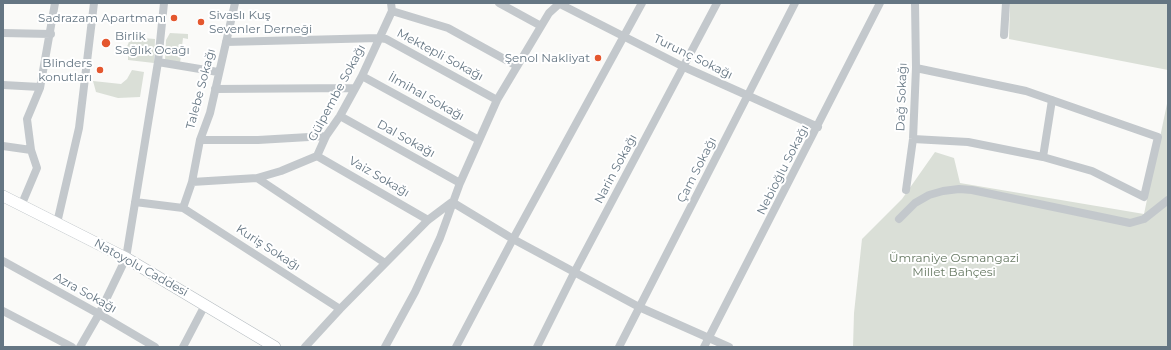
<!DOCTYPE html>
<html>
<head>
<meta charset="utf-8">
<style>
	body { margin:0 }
	#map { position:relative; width:1171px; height:350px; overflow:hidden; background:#fafaf8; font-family:Montserrat,sans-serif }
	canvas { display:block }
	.frame { position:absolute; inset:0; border:4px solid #657683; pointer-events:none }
</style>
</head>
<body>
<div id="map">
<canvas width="1171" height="350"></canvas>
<div class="frame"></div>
</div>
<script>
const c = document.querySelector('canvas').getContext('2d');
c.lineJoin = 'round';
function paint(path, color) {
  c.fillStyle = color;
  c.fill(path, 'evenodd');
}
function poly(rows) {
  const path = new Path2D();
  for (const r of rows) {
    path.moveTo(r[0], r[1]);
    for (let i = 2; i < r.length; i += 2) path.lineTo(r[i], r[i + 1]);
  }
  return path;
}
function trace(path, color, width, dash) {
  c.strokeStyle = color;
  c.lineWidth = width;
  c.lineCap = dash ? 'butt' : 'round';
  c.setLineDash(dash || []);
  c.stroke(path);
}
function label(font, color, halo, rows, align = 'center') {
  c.font = font + ' Montserrat,sans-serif';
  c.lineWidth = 4;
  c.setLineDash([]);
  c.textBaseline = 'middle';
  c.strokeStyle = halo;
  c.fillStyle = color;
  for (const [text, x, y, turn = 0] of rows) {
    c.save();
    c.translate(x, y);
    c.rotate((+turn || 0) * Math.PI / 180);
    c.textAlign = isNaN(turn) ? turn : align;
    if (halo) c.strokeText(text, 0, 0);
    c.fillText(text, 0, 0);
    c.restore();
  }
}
paint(poly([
	[1010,3,1168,3,1168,70,1009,39],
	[170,33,188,34,188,39,183,38,180,63,165,61,166,40],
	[131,37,155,39,154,63,128,60,128,52,126,49],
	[132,70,144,72,140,97,118,98,96,92,93,81,121,84,127,79],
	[1168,99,1168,347,853,347,854,313,862,239,902,199,935,152,954,158,960,183,1144,214]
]), '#dadfd7');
const secondary = poly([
	[3,196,126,258,275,347]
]);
trace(secondary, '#b3babf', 12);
trace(poly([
	[391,3,392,11],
	[499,3,541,26],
	[560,4,684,67,818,127],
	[3,33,51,34],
	[1004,35,1006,3],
	[226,42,379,38,386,39,497,100],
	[158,62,218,72],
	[362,76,479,140],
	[3,85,40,87],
	[215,89,355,88],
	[340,116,460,183],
	[913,139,968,142,1043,157,1092,171,1144,197,1158,137,1026,91,916,68],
	[200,140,258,140,326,136],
	[3,146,31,150],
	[317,156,428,220],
	[1043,157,1052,100],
	[192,182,200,140,210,113,235,3],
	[906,190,913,139,916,68,915,3],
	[135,202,183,208,192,182,257,178],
	[21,206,37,168,31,150,27,119,40,88,55,3],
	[183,208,340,309],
	[899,219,915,203,929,195,943,191,959,189,972,190,1130,223,1144,219,1168,200],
	[57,223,79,128,94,3],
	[3,261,99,314,155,347],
	[385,263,257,178,281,171,317,156,326,136,340,116,362,76,392,11,448,28,517,66],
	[3,311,72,347],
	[80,347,99,314,126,258,158,62,164,3],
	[183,347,205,305],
	[305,347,340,309,428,220,452,202,513,239,639,307,729,347],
	[385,347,415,292,440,238,460,183,497,100,549,13,560,3],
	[456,347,513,239,642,3],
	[537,347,575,271,717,3],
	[619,347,795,3],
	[704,347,880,3]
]), '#c3c8cc', 8);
trace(secondary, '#fff', 11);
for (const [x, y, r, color] of [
	[174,18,4,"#e4572e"],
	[201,22,4,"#e4572e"],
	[106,43,5,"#e4572e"],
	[598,58,4,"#e4572e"],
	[100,70,4,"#e4572e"]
]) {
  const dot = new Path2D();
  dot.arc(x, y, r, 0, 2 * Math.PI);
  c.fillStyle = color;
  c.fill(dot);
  trace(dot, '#fff', 1.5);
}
label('12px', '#657683', '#fff', [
	["Sivaslı Kuş",209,15,"left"],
	["Sevenler Derneği",209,29,"left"],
	["Sadrazam Apartmanı",166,18],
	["Birlik",115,36,"left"],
	["Sağlık Ocağı",115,50,"left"],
	["Şenol Nakliyat",590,58],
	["Blinders",92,63],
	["konutları",92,77]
], 'right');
label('12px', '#657683', '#fff', [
	["Mektepli Sokağı",440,55,28],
	["Turunç Sokağı",693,57,26],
	["Talebe Sokağı",201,89,-75],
	["Gülpembe Sokağı",337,93,-62],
	["İlmihal Sokağı",426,97,29],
	["Dağ Sokağı",902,97,-88],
	["Dal Sokağı",406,139,29],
	["Narin Sokağı",616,169,-62],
	["Çam Sokağı",697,170,-63],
	["Nebioğlu Sokağı",783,170,-63],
	["Vaiz Sokağı",379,177,30],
	["Kuriş Sokağı",268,248,33],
	["Natoyolu Caddesi",141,268,29],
	["Azra Sokağı",85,293,29]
]);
label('12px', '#687a64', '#fff', [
	["Ümraniye Osmangazi",954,258],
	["Millet Bahçesi",954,272]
]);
</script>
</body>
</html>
